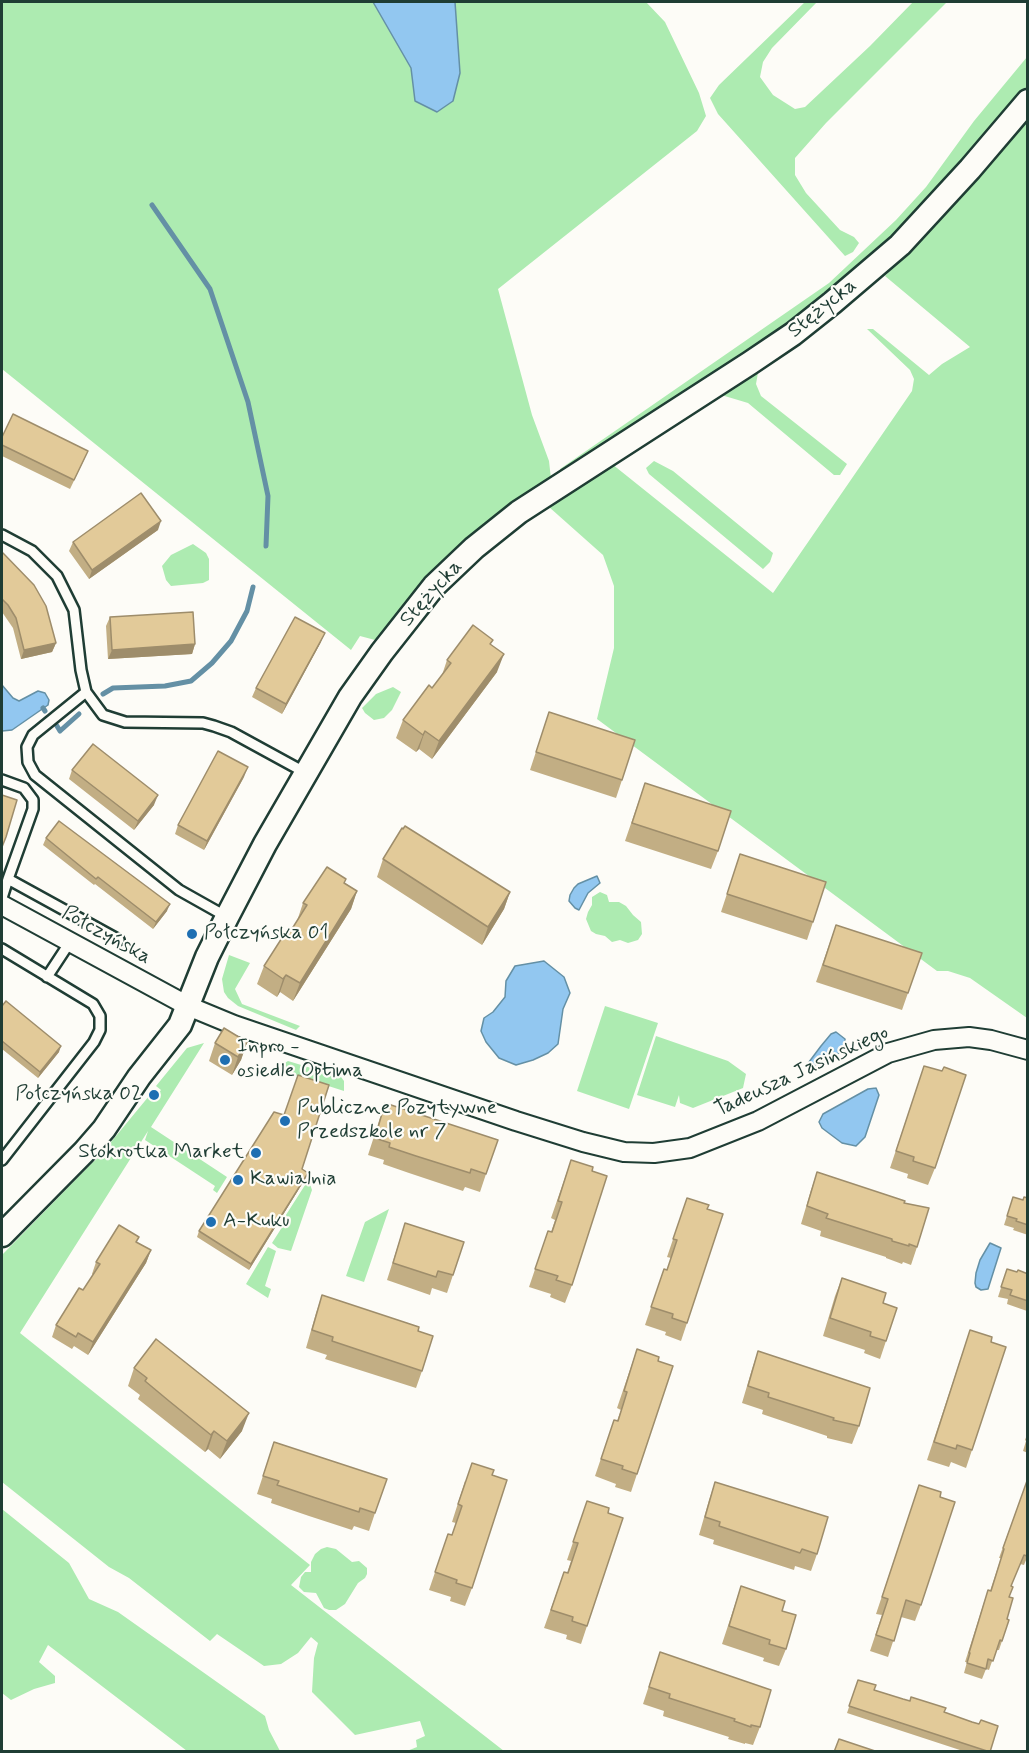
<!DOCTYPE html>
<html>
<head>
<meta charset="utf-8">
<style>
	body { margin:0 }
	#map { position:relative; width:1029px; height:1753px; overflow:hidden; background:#fdfcf7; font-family:Mynerve,sans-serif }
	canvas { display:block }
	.frame { position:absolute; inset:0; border:3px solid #1f3d34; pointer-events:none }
</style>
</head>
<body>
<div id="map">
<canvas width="1029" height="1753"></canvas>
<div class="frame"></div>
</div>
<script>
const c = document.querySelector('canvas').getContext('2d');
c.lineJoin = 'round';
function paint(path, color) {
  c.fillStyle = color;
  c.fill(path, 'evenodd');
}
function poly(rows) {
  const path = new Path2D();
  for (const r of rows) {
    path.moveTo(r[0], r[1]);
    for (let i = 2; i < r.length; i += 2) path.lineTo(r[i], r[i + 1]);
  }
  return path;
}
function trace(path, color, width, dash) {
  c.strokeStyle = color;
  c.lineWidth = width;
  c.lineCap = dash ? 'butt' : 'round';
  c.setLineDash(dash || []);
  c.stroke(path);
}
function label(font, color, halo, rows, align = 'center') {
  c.font = font + ' Mynerve,sans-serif';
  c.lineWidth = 4.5;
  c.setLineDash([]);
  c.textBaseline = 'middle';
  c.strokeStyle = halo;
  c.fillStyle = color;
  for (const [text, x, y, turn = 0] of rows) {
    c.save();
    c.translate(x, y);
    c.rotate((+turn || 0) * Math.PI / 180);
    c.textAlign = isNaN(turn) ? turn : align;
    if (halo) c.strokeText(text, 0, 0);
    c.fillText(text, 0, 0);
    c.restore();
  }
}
paint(poly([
	[2,2,373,2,411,68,415,101,455,8,455,2,646,2,665,22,699,93,706,116,697,131,498,289,532,415,549,461,551,479,420,586,375,640,360,636,351,650,2,369],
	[805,2,817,2,772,48,763,62,760,77,773,95,795,109,805,107,870,46,913,2,947,2,826,123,795,158,795,175,806,193,840,230,854,237,859,243,853,252,845,256,718,114,710,98,719,85],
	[1027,57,1027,86,903,229,799,318,562,472,560,469,829,283,896,220,926,187,974,121],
	[1027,114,1027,1018,970,978,948,971,937,971,597,719,614,648,614,586,603,555,549,507,612,464,773,593,912,391,914,379,910,370,867,329,873,329,929,375,942,364,970,347,885,276,945,212],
	[759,367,756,384,761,396,847,464,840,475,834,475,748,403,718,394],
	[654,461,673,471,773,553,770,562,763,569,649,474,646,468],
	[193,544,206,553,209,559,209,580,203,583,171,586,166,580,162,566,171,555],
	[393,687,401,692,392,710,384,718,374,720,365,713,362,708,376,694],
	[600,892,607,895,609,902,619,902,626,906,633,915,641,922,642,934,638,940,628,943,620,940,612,942,605,936,596,934,591,931,586,919,588,912,592,905,592,897],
	[229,955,250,963,235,989,242,1004,300,1026,296,1030,238,1006,228,998,224,992,222,979],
	[605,1006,658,1023,629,1109,577,1091],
	[656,1036,728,1061,746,1074,743,1088,693,1108,680,1103,679,1095,675,1107,637,1095],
	[204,1043,151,1127,227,1177,217,1193,213,1190,215,1186,145,1140,148,1131,20,1333,310,1565,291,1585,504,1751,407,1751,417,1747,416,1740,425,1736,420,1721,355,1735,312,1692,314,1658,318,1643,311,1637,298,1653,281,1664,264,1666,217,1634,210,1641,129,1578,109,1567,2,1482,2,1255,93,1162,97,1159,149,1096,154,1099,161,1090,156,1086,187,1048],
	[288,1061,341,1077,344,1081,344,1091,291,1074,289,1076,280,1070,283,1064],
	[307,1182,310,1184,312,1190,291,1251,278,1248,272,1243,286,1221,284,1218],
	[389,1209,364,1282,346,1276,365,1222],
	[268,1247,276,1251,265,1286,271,1289,268,1298,246,1284],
	[2,1509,69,1563,89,1599,118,1612,265,1716,269,1730,280,1751,187,1751,48,1645,39,1662,55,1676,55,1683,34,1689,11,1700,2,1693],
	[327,1547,336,1549,352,1562,359,1561,367,1568,367,1574,365,1578,358,1583,345,1604,336,1610,329,1610,324,1608,316,1593,304,1592,299,1587,301,1577,305,1572,311,1572,311,1562,315,1554,321,1549]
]), '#adebb1');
const water = poly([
	[373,2,455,2,460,73,453,101,437,112,415,101,411,68,373,2],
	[2,685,13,698,19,701,38,691,45,693,49,700,48,705,12,730,2,731,2,685],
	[597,876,600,883,588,893,579,910,575,908,569,901,570,895,574,888,578,884,597,876],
	[544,961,564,977,570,993,563,1009,558,1044,548,1053,533,1060,516,1065,499,1058,486,1042,481,1031,484,1018,493,1012,505,997,506,981,515,966,544,961],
	[836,1032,845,1039,845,1046,841,1052,815,1065,809,1065,809,1062,821,1046,831,1034,836,1032],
	[876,1088,879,1095,865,1137,856,1146,842,1143,822,1128,819,1122,823,1114,868,1089,876,1088],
	[990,1243,1001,1248,988,1289,981,1290,976,1287,975,1283,976,1273,980,1260,990,1243]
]);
paint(water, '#92c7f0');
trace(water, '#6490a5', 1.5);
trace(poly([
	[152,205,210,289,248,402,268,496,266,546],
	[103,694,113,688,165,686,191,681,212,663,231,641,247,611,253,587],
	[43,708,45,711],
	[57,726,60,731,79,714]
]), '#6490a5', 5);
const service = poly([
	[2,535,32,551,57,576,74,610,81,670,86,692,103,715,125,722,203,723,214,726,231,732,306,773],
	[86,692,33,735,27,747,28,762,35,775,179,890,227,917],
	[2,780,24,788,33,800,33,809,8,879,119,940],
	[2,898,8,879],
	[2,949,93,1004,100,1016,100,1030,94,1042,2,1160],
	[47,977,70,942]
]);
const minor = poly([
	[2,905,188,1006,234,1025,516,1121,583,1142,624,1152,654,1153,690,1148,758,1121,888,1053,934,1040,969,1037,991,1040,1028,1050]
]);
const tertiary = poly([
	[2,1235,84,1152,104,1129,139,1077,180,1025,207,957,227,917,265,844,350,697,382,652,434,586,474,548,519,512,750,363,793,334,832,303,900,245,970,169,1028,101]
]);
trace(service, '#1f3d34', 14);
trace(minor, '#1f3d34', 22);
trace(tertiary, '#1f3d34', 27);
trace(service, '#fdfcf7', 9);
trace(minor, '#fdfcf7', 18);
trace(tertiary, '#fdfcf7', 22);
paint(poly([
	[2,437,88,451,84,460,70,489,2,456],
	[158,530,89,579,69,551,73,542],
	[2,553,56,643,52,652,21,659,13,628,2,612],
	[110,617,195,644,192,654,108,659,106,626],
	[321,642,282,714,252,697,256,688],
	[491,645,497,672,432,759,419,749,416,752,396,738,403,720,432,688,442,675,447,660],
	[549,712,622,780,616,798,530,770],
	[72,770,154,805,134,830,69,779],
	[244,777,204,850,175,834,178,825],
	[645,783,718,851,711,869,625,841],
	[46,838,167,911,153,929,95,884,94,885,43,845],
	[740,854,813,922,807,940,721,912],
	[383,859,510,892,504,909,482,945,377,877],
	[345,883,357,891,351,909,293,1001,280,992,277,997,257,984,264,966,290,932,297,921,303,903],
	[836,925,922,953,902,1010,816,982],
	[2,1006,59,1052,38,1078,2,1049],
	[247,1042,241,1060,232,1075,209,1061,215,1043],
	[924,1066,935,1168,928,1185,907,1178,908,1174,890,1168],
	[385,1103,486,1174,480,1192,465,1187,463,1191,409,1173,383,1164,384,1160,368,1155,379,1121],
	[571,1160,592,1171,572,1285,565,1303,550,1297,551,1294,529,1287,548,1231,551,1232,555,1220,551,1218],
	[302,1169,305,1179,249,1270,197,1237,199,1231],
	[817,1172,904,1203,917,1247,911,1265,903,1262,902,1264,886,1258,886,1257,820,1236,821,1231,801,1224,811,1190],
	[1013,1197,1023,1200,1028,1198,1028,1235,1013,1230,1014,1228,1004,1225],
	[687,1198,707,1209,687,1323,681,1341,665,1335,666,1332,645,1325,664,1269,667,1270,671,1258,667,1257],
	[405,1223,453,1275,447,1293,432,1288,430,1295,387,1280],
	[137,1242,151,1250,146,1263,88,1355,74,1346,72,1349,52,1337,56,1325,83,1290,93,1275,92,1274,96,1262],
	[1007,1269,1017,1272,1028,1274,1028,1314,1026,1313,1027,1311,1007,1304,1008,1299,998,1297],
	[842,1278,886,1341,880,1359,864,1353,865,1350,823,1336,835,1296],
	[322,1295,418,1331,422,1371,416,1388,325,1359,327,1355,306,1348,316,1313],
	[970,1330,972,1450,966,1468,951,1462,949,1467,927,1460],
	[637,1349,637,1474,631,1492,615,1487,616,1484,595,1476,614,1420,617,1421,621,1410,617,1408],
	[758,1351,859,1426,852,1444,827,1438,827,1436,762,1414,763,1410,742,1403,752,1369],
	[134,1368,242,1431,220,1459,208,1449,205,1452,138,1399,140,1395,128,1386],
	[1028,1432,1028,1453,1023,1451,1026,1441,1025,1440],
	[274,1442,375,1513,369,1531,354,1526,352,1530,309,1516,271,1503,272,1499,257,1494],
	[1028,1478,1028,1555,1024,1565,1020,1564,1011,1586,1002,1641,999,1650,996,1650,989,1670,986,1669,982,1679,964,1673,967,1662,965,1662,985,1599,990,1591,1001,1558,999,1558],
	[465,1481,472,1588,465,1606,450,1601,451,1597,429,1590,448,1534,452,1535,456,1523,452,1522],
	[715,1482,817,1554,811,1571,795,1566,794,1570,713,1544,714,1540,699,1535,709,1500],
	[919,1485,921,1605,915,1621,901,1617,888,1657,870,1651,882,1615,876,1614],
	[587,1501,587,1626,581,1644,566,1639,567,1635,544,1628,564,1572,567,1573,571,1561,567,1560],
	[741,1586,782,1611,786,1649,779,1666,763,1661,764,1658,722,1644],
	[660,1652,760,1727,753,1745,745,1743,745,1744,728,1739,729,1737,663,1716,664,1711,643,1704],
	[858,1680,874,1690,979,1724,990,1752,966,1752,847,1713]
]), '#c2ae84');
paint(poly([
	[161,521,158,530,89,579,92,570],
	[325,633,321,642,282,714,286,704],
	[56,643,52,652,21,659,24,650],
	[195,644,192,654,108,659,112,650],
	[504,654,497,672,432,759,439,741],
	[425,731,419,749,416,752,423,735],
	[248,767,244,777,204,850,207,841],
	[158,795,154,805,134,830,138,821],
	[357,891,351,909,293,1001,300,983],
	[510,892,504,909,482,945,488,927],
	[170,904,167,911,153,929,156,922],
	[286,975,280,992,277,997,283,979],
	[247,1042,241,1060,232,1075,238,1057],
	[61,1046,59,1052,38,1078,40,1072],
	[308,1173,305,1179,249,1270,251,1264],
	[151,1250,146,1263,88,1355,93,1342],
	[249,1413,242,1431,220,1459,227,1441],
	[214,1431,208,1449,205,1452,211,1435]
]), '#9e8d6b');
const building = poly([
	[13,414,88,451,74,480,2,445,2,437,13,414],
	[141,493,161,521,92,570,73,542,141,493],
	[2,553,3,553,34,585,46,606,56,643,24,650,16,618,8,605,2,599,2,553],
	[193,612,195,644,112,650,110,617,193,612],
	[295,617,325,633,286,704,256,688,295,617],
	[473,625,493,640,490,644,504,654,439,741,425,731,423,735,403,720,429,685,432,688,451,663,447,660,473,625],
	[549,712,635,740,622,780,536,752,549,712],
	[93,744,158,795,138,821,72,770,93,744],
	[218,751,248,767,207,841,178,825,218,751],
	[645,783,731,811,718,851,632,823,645,783],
	[2,795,17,800,6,837,2,847,2,795],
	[59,821,170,904,156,922,98,877,96,879,46,838,59,821],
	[405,826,510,892,488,927,383,859,402,828,403,829,405,826],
	[740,854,826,882,813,922,727,894,740,854],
	[327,867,346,879,344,883,357,891,300,983,286,975,283,979,264,966,287,930,290,932,307,905,303,903,327,867],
	[836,925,922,953,908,993,823,965,836,925],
	[6,1001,61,1046,40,1072,2,1041,2,1006,6,1001],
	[224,1028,247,1042,238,1057,215,1043,224,1028],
	[924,1066,942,1071,944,1067,966,1075,935,1168,913,1161,914,1157,896,1151,924,1066],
	[298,1075,329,1085,302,1169,308,1173,251,1264,199,1231,274,1112,284,1115,298,1075],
	[385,1103,498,1140,486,1174,471,1169,470,1173,416,1156,389,1147,390,1143,375,1138,385,1103],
	[571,1160,593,1167,592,1171,607,1176,572,1285,556,1280,558,1276,535,1269,548,1231,552,1232,562,1202,558,1201,571,1160],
	[817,1172,905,1201,904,1203,929,1208,917,1247,909,1244,909,1246,892,1241,892,1239,826,1218,828,1214,807,1206,817,1172],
	[1013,1197,1023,1200,1024,1197,1028,1198,1028,1225,1016,1221,1017,1219,1007,1216,1013,1197],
	[687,1198,709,1205,707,1209,723,1214,687,1323,672,1318,673,1314,651,1307,664,1269,667,1270,677,1240,673,1239,687,1198],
	[405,1223,464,1242,453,1275,438,1271,436,1277,393,1263,405,1223],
	[119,1225,139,1237,136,1242,151,1250,93,1342,78,1333,76,1337,56,1325,79,1288,83,1290,100,1264,96,1262,119,1225],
	[1007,1269,1017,1272,1018,1270,1028,1274,1028,1301,1010,1295,1012,1290,1001,1287,1007,1269],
	[842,1278,886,1293,883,1303,897,1308,886,1341,870,1336,871,1332,830,1318,842,1278],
	[322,1295,419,1327,418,1331,433,1336,422,1371,332,1341,333,1337,312,1330,322,1295],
	[970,1330,992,1337,991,1342,1006,1347,972,1450,957,1445,956,1449,934,1442,970,1330],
	[156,1339,249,1413,227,1441,214,1431,211,1435,169,1401,145,1381,147,1378,134,1368,156,1339],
	[637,1349,659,1357,658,1361,673,1366,637,1474,622,1469,623,1466,601,1459,614,1420,618,1421,627,1392,624,1391,637,1349],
	[758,1351,870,1388,859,1426,833,1420,834,1418,768,1397,769,1393,748,1386,758,1351],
	[274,1442,387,1479,375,1513,360,1508,359,1512,316,1498,277,1485,279,1481,263,1476,274,1442],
	[472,1463,494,1470,492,1475,507,1480,472,1588,456,1583,457,1580,435,1572,448,1534,452,1535,462,1506,458,1504,472,1463],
	[1028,1478,1028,1555,1027,1556,1024,1555,1011,1586,1013,1587,1009,1597,1013,1598,1007,1619,1009,1620,1002,1641,1000,1640,993,1661,988,1659,986,1669,967,1663,970,1653,969,1653,988,1590,991,1591,1004,1549,1003,1548,1028,1478],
	[715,1482,828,1517,817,1554,802,1549,800,1553,719,1526,720,1522,705,1517,715,1482],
	[919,1485,941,1492,940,1497,955,1502,921,1605,906,1600,894,1641,876,1635,888,1599,882,1597,919,1485],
	[587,1501,609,1508,608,1513,623,1518,587,1626,572,1621,573,1617,551,1610,564,1572,568,1573,578,1543,573,1542,587,1501],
	[741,1586,785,1601,782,1611,796,1615,786,1649,769,1644,770,1640,729,1626,741,1586],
	[660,1652,771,1690,760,1727,751,1725,751,1727,734,1721,735,1719,669,1698,670,1694,649,1687,660,1652],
	[858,1680,876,1685,874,1690,903,1699,910,1701,911,1697,946,1708,944,1712,972,1722,979,1724,981,1720,998,1726,990,1752,849,1706,858,1680],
	[839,1739,878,1752,834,1752,839,1739]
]);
paint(building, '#e2ca99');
trace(building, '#9e8d6b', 1.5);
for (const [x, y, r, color] of [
	[192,934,6,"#1f6fb2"],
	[225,1060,6,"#1f6fb2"],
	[154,1095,6,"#1f6fb2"],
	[285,1121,6,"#1f6fb2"],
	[256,1153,6,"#1f6fb2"],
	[238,1180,6,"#1f6fb2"],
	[211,1222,6,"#1f6fb2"]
]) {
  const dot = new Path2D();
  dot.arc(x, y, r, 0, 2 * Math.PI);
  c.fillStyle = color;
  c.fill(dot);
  trace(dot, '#fdfcf7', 2);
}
label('21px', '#1f3d34', '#fdfcf7', [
	["Stężycka",823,309,-39],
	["Stężycka",432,594,-48],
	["Połczyńska",106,936,29],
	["Tadeusza Jasińskiego",802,1072,-25]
]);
label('21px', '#1f3d34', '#fdfcf7', [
	["Połczyńska 01",204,934],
	["Inpro -",237,1048],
	["osiedle Optima",237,1072],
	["Połczyńska 02",142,1095,"right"],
	["Publiczne Pozytywne",297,1109],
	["Przedszkole nr 7",297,1133],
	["Stokrotka Market",244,1153,"right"],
	["Kawialnia",250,1180],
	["A-Kuku",223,1222]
], 'left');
</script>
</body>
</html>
